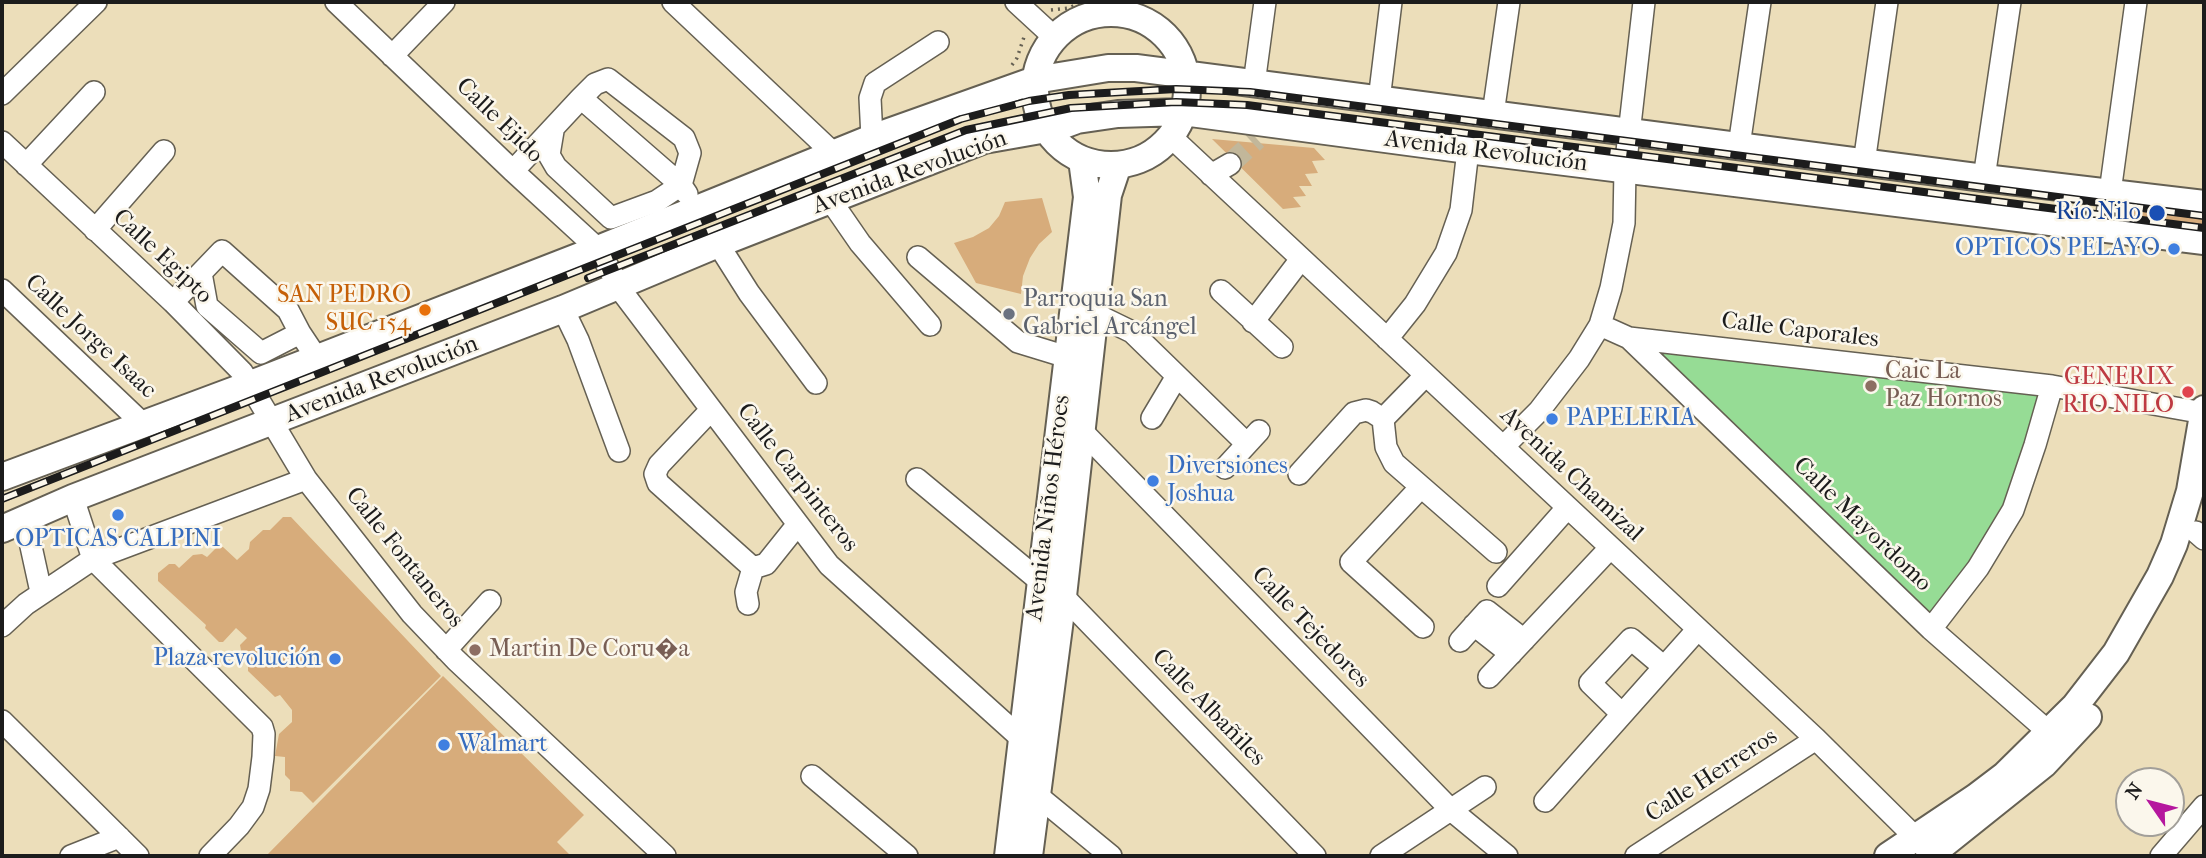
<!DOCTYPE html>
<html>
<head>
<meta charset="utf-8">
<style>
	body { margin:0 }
	#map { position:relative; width:2206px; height:858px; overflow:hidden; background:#ecdeba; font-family:"IM FELL French Canon",serif }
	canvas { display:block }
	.frame { position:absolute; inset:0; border:4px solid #1c1c1c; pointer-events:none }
	.north { position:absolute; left:2115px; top:767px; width:70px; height:70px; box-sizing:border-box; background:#fbf7ec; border:2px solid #a29f99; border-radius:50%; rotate:305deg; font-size:19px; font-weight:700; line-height:28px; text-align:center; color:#1c1c1c }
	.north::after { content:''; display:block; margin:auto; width:24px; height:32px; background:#b5179e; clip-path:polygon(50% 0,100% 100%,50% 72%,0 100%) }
</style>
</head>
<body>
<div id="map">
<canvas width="2206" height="858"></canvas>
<div class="frame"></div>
<div class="north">N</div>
</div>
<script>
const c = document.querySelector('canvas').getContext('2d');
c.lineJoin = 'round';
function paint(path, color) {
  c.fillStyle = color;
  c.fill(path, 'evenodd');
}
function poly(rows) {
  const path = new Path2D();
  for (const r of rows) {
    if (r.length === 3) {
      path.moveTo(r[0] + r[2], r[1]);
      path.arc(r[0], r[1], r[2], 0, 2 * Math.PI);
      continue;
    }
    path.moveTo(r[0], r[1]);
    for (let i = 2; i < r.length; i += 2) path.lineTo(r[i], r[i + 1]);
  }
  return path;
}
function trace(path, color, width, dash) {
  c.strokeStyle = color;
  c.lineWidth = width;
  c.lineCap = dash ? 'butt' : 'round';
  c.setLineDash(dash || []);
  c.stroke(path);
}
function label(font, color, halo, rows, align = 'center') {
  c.font = font + ' "IM FELL French Canon",serif';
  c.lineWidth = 5;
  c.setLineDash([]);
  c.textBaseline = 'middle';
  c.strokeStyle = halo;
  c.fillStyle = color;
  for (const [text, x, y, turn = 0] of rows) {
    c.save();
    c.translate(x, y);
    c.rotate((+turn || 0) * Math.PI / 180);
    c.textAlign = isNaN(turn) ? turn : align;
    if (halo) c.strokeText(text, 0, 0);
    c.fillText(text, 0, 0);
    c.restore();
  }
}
paint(poly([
	[1629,338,2045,392,2012,508,1933,623]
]), '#96dc95');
paint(poly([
	[1212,139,1314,148,1325,160,1312,161,1318,173,1305,174,1312,186,1299,186,1306,196,1293,197,1301,207,1283,209],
	[2113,189,2204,192,2204,254,2176,250,2106,228],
	[1042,198,1052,232,1039,244,1030,258,1023,276,1021,294,976,283,954,243,973,237,989,228,999,216,1005,202],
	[283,517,291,517,441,676,313,803,302,792,290,791,290,780,285,775,285,757,275,756,279,734,292,722,292,710,280,695,275,697,248,671,248,663,242,656,240,645,247,638,236,628,223,642,219,642,205,628,206,625,158,581,158,573,169,564,175,564,179,568,193,555,202,554,207,557,217,547,223,547,237,560,249,549,250,542,263,530,270,530],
	[443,676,584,815,557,842,571,856,266,856]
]), '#d7ac7b');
trace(poly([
	[1230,164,1257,139]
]), '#c2b79a', 21, [21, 10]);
const minor = poly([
	[336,2,513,171,598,249,623,293,829,565,1022,739],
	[673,2,833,153],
	[1016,2,1054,37],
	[392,56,444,2],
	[1254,84,1265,2],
	[2,94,96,2],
	[1379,100,1391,2],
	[1493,114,1509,2],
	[553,131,549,155,556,167,611,218,657,201,681,185,581,98],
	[1170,136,1816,739,1925,847],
	[872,138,870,98,875,83,938,42],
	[2,142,173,302,242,372,306,479,412,614,456,660,665,856],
	[1739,146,1760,2],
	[1864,163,1887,2],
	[26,165,94,92],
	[513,171,581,98,595,84,608,79,684,138,690,153,681,185,687,194],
	[1211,175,1230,164],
	[1984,178,2010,2],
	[831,201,860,243,930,325],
	[2105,229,2136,2],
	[95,230,164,151],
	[718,244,749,293,816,383],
	[918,257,1018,342,1067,357],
	[201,273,207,306,261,353,300,333],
	[2,290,142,423],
	[1221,291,1282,347],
	[173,302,222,251,288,310,300,333,316,357],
	[563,309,578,340,619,451],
	[1095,314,1132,332,1247,444],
	[1253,322,1301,259],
	[1600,325,1629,338,2052,386,2204,413],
	[1629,338,1931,629,2059,741],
	[1387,339,1415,304,1446,253,1461,210,1468,150],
	[710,411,659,465,655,474,658,483,753,568],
	[1152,418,1177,376],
	[1383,419,1425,376],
	[1082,431,1451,810,1507,856],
	[1503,447,1539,411,1579,359,1600,325,1611,288,1624,223,1625,169,1644,2],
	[1225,468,1259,431],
	[1299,474,1354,413,1366,410,1372,412,1383,419,1386,447,1394,463,1496,552],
	[917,479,1041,582],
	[1420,488,1351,562,1423,627],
	[73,498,93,559,262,727,264,734,263,757,259,789,253,807,239,826,210,856],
	[25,519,41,592],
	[2196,532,2204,539],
	[753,568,766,564,798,524],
	[1498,586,1567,508],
	[1063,596,1315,856],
	[748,604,746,592,753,568],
	[1474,625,1511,654],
	[2,626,26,604,93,559,306,479],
	[1931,629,1978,568,2013,510,2035,445,2052,386],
	[1460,641,1487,611,1524,640],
	[446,650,490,601],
	[1489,677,1610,548],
	[1622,714,1590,683,1631,639,1664,667],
	[2,721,138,856],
	[812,776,907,856],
	[1027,787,1111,856],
	[1545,801,1698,629],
	[71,856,119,837],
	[1381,856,1485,787],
	[1636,856,1816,739],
	[2161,856,2204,806]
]);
const major = poly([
	[1111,89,76],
	[2,477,251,384,598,249,872,138,1035,80,1108,68,1136,68,1984,178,2204,204],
	[2,529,73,498,563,309,718,244,984,140,1058,127,1077,120,1118,114,1183,112,1468,150,2204,241],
	[1008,856,1087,197,1082,160],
	[1029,856,1063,596,1108,195,1118,165],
	[1888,856,1976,797,2005,775,2075,706,2116,653,2160,576,2174,544,2190,491,2204,409],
	[1929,856,2044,764,2088,717]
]);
trace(minor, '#656053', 24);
trace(major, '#656053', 30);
trace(poly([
	[1051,10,1069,8,1081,2],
	[1012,65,1017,58,1025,34]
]), '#656053', 3.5, [2, 5]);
trace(minor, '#fff', 21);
trace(major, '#fff', 26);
const rail = poly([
	[588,278,966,130,1071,108,1176,102,1247,105,2204,228],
	[2,499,961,119,1029,101,1069,95,1176,89,1250,92,2204,216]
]);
trace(rail, '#1c1c1c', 8);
trace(rail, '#fbf7ec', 5, [16]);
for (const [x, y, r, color] of [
	[2157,213,9,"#1a4fb4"],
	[2174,249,7,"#3f7fe0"],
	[425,310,7,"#e8710a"],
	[1009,314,7,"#6b7280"],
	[1871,386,7,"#8d6e63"],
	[2188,392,7,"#e0444e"],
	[1552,419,7,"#3f7fe0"],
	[1153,481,7,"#3f7fe0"],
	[118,515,7,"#3f7fe0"],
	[475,650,7,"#8d6e63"],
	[335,659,7,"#3f7fe0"],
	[444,745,7,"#3f7fe0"]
]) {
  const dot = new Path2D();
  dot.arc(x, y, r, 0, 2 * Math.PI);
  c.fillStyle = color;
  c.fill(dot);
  trace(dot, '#fbf7ec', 2.5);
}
label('24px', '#1c1c1c', '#fbf7ec', [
	["Calle Ejido",499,121,44],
	["Avenida Revolución",1486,152,7],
	["Avenida Revolución",910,173,-20],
	["Calle Egipto",162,257,43],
	["Calle Caporales",1800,331,7],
	["Calle Jorge Isaac",90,337,43],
	["Avenida Revolución",382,380,-21],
	["Avenida Chamizal",1571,475,43],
	["Calle Carpinteros",797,478,52],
	["Avenida Niños Héroes",1049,508,-83],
	["Calle Mayordomo",1862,525,44],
	["Calle Fontaneros",404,558,51],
	["Calle Tejedores",1310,628,46],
	["Calle Albañiles",1208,708,46],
	["Calle Herreros",1712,776,-33]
]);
label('24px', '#164399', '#fbf7ec', [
	["Río Nilo",2141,213]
], 'right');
label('24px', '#366cbe', '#fbf7ec', [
	["OPTICOS PELAYO",2160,249,"right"],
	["PAPELERIA",1566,419],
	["Diversiones",1167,467],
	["Joshua",1167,495],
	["OPTICAS CALPINI",118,540,"center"],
	["Plaza revolución",321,659,"right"],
	["Walmart",458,745]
], 'left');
label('24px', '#c56008', '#fbf7ec', [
	["SAN PEDRO",411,296],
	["SUC 154",411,324]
], 'right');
label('24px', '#5b616d', '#fbf7ec', [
	["Parroquia San",1023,300],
	["Gabriel Arcángel",1023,328]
], 'left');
label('24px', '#785e54', '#fbf7ec', [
	["Caic La",1885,372],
	["Paz Hornos",1885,400],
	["Martin De Coru�a",489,650]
], 'left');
label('24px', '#be3a42', '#fbf7ec', [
	["GENERIX",2174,378],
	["RIO NILO",2174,406]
], 'right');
</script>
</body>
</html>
